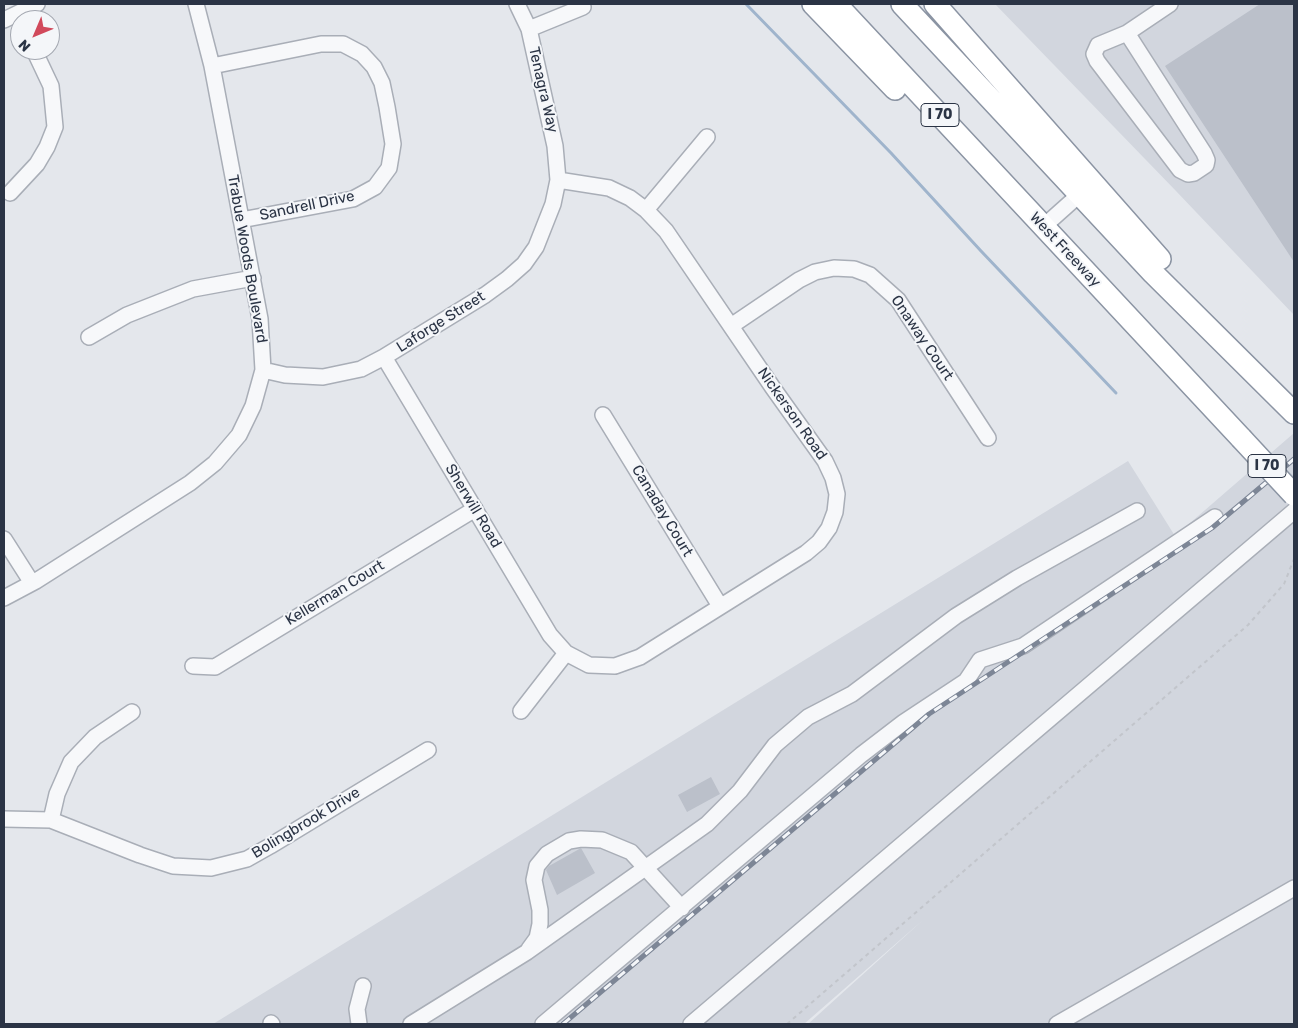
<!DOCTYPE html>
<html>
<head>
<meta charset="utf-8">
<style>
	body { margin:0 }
	#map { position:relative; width:1298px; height:1028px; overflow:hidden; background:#e4e7ec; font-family:Rubik,sans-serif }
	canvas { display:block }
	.frame { position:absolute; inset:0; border:5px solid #2b3445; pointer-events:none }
	.north { position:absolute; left:10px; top:10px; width:50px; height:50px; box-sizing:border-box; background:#f4f6f9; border:1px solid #a4a8b1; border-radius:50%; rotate:225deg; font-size:14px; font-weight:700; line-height:20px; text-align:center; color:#2b3445 }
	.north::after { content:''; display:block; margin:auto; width:18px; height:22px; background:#d1495b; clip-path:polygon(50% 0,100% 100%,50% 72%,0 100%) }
</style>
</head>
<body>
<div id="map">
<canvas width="1298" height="1028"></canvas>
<div class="frame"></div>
<div class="north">N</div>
</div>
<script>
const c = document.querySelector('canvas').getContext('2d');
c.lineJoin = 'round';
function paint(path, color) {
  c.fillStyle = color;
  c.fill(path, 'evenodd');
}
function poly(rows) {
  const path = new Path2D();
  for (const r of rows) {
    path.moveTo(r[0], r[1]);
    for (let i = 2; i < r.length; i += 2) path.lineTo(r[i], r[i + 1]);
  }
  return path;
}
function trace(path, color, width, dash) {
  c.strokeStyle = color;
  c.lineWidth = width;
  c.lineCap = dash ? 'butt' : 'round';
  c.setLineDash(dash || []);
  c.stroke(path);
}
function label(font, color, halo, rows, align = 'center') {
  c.font = font + ' Rubik,sans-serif';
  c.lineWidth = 4;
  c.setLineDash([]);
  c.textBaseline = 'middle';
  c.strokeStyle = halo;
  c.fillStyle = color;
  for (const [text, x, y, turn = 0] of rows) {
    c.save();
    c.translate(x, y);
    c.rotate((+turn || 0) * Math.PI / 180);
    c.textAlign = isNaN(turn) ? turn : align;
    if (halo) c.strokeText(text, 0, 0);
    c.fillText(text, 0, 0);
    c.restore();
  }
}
paint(poly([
	[995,4,1294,4,1294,315,1176,191],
	[1294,433,1294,1024,808,1024,923,920,804,1024,213,1024,1128,461,1175,536]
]), '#d2d6de');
trace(poly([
	[746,4,891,153,981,251,1116,393]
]), '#9fb4cc', 3);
paint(poly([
	[1260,4,1294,4,1294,262,1165,66],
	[711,777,720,794,687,812,678,795],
	[581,848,595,873,557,895,546,870,549,866]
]), '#bbc0ca');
const minor = poly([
	[4,20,37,4],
	[529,29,583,7],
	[1127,33,1204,153,1207,160,1206,165,1194,173,1188,174,1180,170,1097,61,1094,54,1098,45,1127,33,1170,4],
	[212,66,321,44,343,44,362,54,374,67,382,83,387,107,393,144,389,168,375,187,353,199,241,220],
	[10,193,37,164,47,147,55,127,51,86,34,50],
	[646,210,707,137],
	[1043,227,1080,194],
	[731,326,799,280,815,272,834,268,854,269,870,275,898,300,988,438],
	[89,337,127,315,193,289,253,278],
	[384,357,550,635,566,653,589,665,615,666,640,657,806,553,819,542,829,528,835,512,837,494,833,478,825,461,773,388,666,231,646,210,630,198,609,188,558,180],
	[263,370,285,375,323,377,361,369,384,357,485,295,507,279,524,264,536,247,553,204,558,180,555,146,529,29,517,4],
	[603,415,720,606],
	[4,539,32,583],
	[4,598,36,581,190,483,215,463,239,435,253,406,263,370,260,319,212,66,196,4],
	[193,666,215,667,475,509],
	[521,711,566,653],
	[4,819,51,820,140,855,173,866,211,868,247,859,270,846,428,750],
	[51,820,57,794,71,762,95,737,132,712],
	[529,949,537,938,540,924,540,910,534,880,537,866,547,854,569,841,581,839,602,840,631,852,682,908],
	[271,1023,272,1024],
	[359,1024,357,1009,363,986],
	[411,1024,527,952,707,824,740,791,775,745,808,717,852,694,956,616,1017,578,1137,511],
	[543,1024,861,755,904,722,966,681,980,660,1023,646,1215,517],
	[691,1024,1294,511],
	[1057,1024,1294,888]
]);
const highway = poly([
	[813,4,895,89],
	[836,4,1241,438],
	[902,4,1153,273,1294,413],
	[935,4,1160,259]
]);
trace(minor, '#a9aeb7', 18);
trace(highway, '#8b94a3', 24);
trace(poly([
	[787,1024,1248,625,1284,584,1294,559]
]), '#c2c5cb', 2, [4, 4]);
trace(minor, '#f7f8fa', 15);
trace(highway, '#fff', 21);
const rail = poly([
	[563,1024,929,714,1212,528,1294,459]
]);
trace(rail, '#7d8696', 5);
trace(rail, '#f4f6f9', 3, [9]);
const highwayBridge = poly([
	[1241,438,1294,495]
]);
trace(highwayBridge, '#8b94a3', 24, []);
trace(highwayBridge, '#fff', 21);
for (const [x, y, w] of [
	[940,115,38],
	[1267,466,38]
]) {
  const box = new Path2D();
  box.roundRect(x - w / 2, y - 11.5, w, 23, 4);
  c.fillStyle = '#f4f6f9';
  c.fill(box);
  trace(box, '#2b3445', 1);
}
label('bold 14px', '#2b3445', null, [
	["I 70",940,115],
	["I 70",1267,466]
]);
label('15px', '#2b3445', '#f4f6f9', [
	["Tenagra Way",543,90,77],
	["Sandrell Drive",307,206,-12],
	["West Freeway",1065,250,47],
	["Trabue Woods Boulevard",247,259,80],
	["Laforge Street",441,322,-32],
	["Onaway Court",922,338,56],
	["Nickerson Road",792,414,55],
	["Sherwill Road",473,506,59],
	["Canaday Court",662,511,59],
	["Kellerman Court",335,593,-31],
	["Bolingbrook Drive",306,823,-31]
]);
</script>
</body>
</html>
